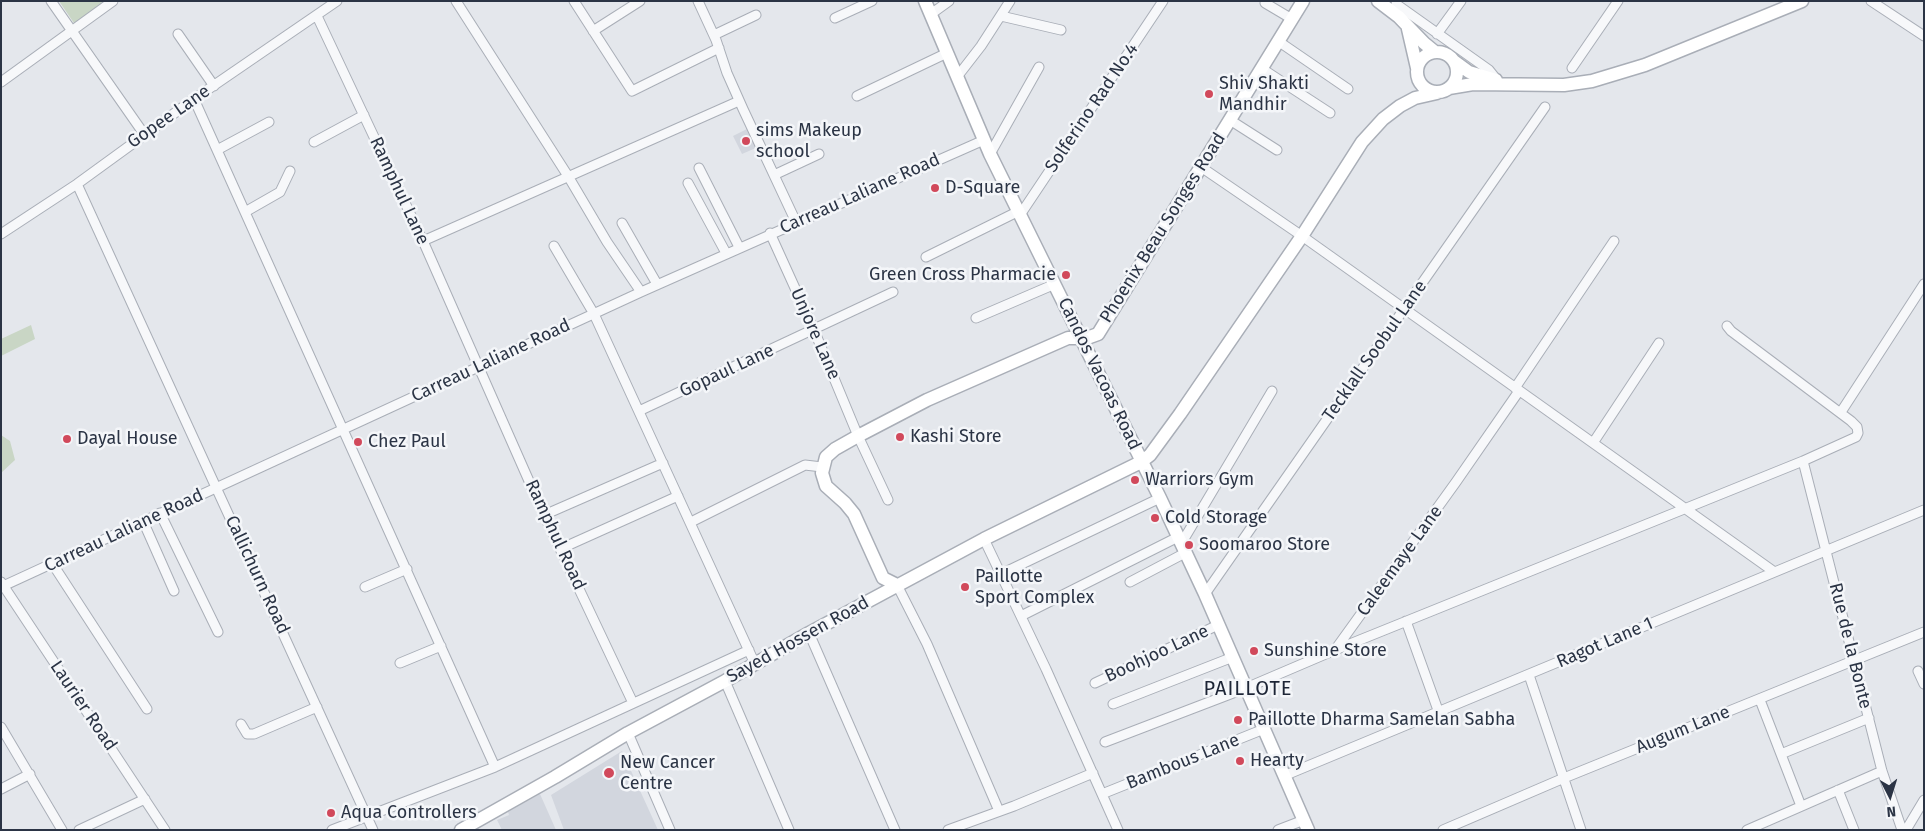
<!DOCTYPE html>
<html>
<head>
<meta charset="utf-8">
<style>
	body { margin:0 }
	#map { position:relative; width:1925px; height:831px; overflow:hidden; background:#e4e7ec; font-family:"Fira Sans",sans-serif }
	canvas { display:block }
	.frame { position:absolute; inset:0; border:2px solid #2b3445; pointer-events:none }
	.north { position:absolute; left:1865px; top:771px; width:50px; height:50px; -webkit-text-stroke:4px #f4f6f9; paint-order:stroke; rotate:175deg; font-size:14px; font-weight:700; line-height:20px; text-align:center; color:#2b3445 }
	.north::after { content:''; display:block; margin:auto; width:18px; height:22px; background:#2b3445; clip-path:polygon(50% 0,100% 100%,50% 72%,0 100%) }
</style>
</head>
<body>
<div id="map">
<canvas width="1925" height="831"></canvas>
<div class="frame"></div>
<div class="north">N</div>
</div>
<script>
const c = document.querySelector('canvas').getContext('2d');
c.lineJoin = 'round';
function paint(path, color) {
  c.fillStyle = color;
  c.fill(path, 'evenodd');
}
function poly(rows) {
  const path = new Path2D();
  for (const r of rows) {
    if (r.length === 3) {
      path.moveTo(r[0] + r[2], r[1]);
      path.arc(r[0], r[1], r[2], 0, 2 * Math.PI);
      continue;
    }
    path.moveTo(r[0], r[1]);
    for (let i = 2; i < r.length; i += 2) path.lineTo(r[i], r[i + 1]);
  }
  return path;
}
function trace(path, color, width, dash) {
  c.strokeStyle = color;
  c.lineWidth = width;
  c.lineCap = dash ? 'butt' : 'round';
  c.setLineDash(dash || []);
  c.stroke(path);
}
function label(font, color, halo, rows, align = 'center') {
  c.font = font + ' "Fira Sans",sans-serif';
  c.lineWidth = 5;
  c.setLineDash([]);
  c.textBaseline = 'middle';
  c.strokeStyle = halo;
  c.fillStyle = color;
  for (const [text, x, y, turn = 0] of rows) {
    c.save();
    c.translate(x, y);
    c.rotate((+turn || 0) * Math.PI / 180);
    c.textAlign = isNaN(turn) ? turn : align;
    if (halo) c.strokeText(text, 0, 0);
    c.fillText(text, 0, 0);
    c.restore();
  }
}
paint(poly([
	[749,128,758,147,742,154,733,136],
	[622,751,658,830,564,830,551,795],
	[540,794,556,830,502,830,497,820,509,815,508,812]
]), '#d2d6de');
paint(poly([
	[59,1,101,1,103,5,76,26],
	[31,325,35,339,1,356,1,339],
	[1,435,10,441,15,460,1,473]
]), '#c9d6c5');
const street = poly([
	[51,1,144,134],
	[456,1,568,176,607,242,641,292],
	[574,1,632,91,719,48],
	[698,1,716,40,727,73,743,109,796,222],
	[1871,1,1924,36],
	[1265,3,1292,19],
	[1396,4,1489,70,1497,80],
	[931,14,949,1],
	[317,16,423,241,544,515,633,703],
	[1001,16,1061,30],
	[835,18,872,1],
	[593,31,640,1],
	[178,34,214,86],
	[1437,34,1461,1],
	[714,35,756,15],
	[1278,41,1348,89],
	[1261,68,1330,113],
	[1572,68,1618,1],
	[957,77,981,46,1010,1],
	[1,82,113,1],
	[857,96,947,53],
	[194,99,495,767],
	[1230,120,1277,150],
	[314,142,364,115],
	[217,150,269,122],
	[990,154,1039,67],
	[1201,167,1302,236,1773,571],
	[699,168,739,247],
	[774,175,819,154],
	[688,183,726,253],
	[77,184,373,830],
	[245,212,280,192,290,171],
	[1020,215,1163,1],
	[622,223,657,284],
	[770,233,814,330,858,436,888,500],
	[1,234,77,184,194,99,337,1],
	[423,241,739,101],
	[554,246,594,314,755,664],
	[926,257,1019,211],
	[976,318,1055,284],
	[1515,388,1614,241],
	[639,411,893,292],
	[1841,412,1924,284],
	[1593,443,1659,343],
	[1803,461,1882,771,1902,830],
	[160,513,218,632],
	[544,515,663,463],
	[143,521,174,591],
	[691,522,805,465,822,467],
	[984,539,1046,669,1118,830],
	[1181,544,1272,391],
	[560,549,678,496],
	[52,563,147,709],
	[1001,574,1160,498],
	[1,582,165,830],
	[1130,582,1185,553],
	[897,585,927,644,999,811],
	[1,587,641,292,984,140],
	[365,587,407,569],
	[1205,594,1545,107],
	[1021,616,1178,537],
	[1406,621,1439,713],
	[809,633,895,830],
	[1335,650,1803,461,1856,437,1858,433,1857,427,1851,421,1731,331,1727,326],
	[400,663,441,646],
	[1918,671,1924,684],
	[1529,675,1581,830],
	[725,681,789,830],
	[1095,683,1218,625],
	[1760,700,1801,806],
	[1113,704,1233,657],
	[241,724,247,734,254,734,317,707],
	[1,727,62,830],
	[628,733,670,830],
	[1105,742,1246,688,1335,650,1456,482,1519,391],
	[1781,754,1869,718],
	[1286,775,1924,510],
	[1,789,30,774],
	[1838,790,1854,830],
	[1102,794,1264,729],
	[79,830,145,799],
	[332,830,495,767,749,650],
	[948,830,1014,806,1093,773],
	[1278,830,1304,820],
	[1443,830,1564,778,1924,632],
	[1747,830,1882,771],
	[1906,830,1924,800]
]);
const secondary = poly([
	[925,1,990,154,1160,498,1205,594,1308,830],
	[1378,1,1399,17,1424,43,1435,52],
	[1408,29,1417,68],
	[1437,72,20],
	[1454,61,1469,72,1496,80],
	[1449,88,1473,84,1564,85,1592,81,1645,65,1802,1],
	[897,585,883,578,854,514,845,503,826,486,822,473,826,457,835,449,858,436,927,400,1068,338,1087,338,1098,334,1303,1],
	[461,830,555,777,628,733,725,681,809,633,984,539,1141,462,1150,455,1180,414,1302,236,1362,142,1383,119,1400,106,1415,98,1437,93]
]);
trace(street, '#a9aeb7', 11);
trace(secondary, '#a9aeb7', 15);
trace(street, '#f7f8fa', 9);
trace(secondary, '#fff', 12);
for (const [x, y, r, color] of [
	[1209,94,5,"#d1495b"],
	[746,141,5,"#d1495b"],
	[935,188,5,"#d1495b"],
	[1066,275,5,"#d1495b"],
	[900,437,5,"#d1495b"],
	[67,439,5,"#d1495b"],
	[358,442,5,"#d1495b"],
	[1135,480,5,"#d1495b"],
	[1155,518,5,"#d1495b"],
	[1189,545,5,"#d1495b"],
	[965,587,5,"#d1495b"],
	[1254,651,5,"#d1495b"],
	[1238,720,5,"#d1495b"],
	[1240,761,5,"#d1495b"],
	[609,773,6,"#d1495b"],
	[331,813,5,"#d1495b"]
]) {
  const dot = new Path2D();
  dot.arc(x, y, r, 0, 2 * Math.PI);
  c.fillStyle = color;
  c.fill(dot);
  trace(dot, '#f4f6f9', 2);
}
label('18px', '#2b3445', '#f4f6f9', [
	["Shiv Shakti",1219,84],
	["Mandhir",1219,105],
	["sims Makeup",756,131],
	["school",756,152],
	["D-Square",945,188],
	["Green Cross Pharmacie",1056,275,"right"],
	["Kashi Store",910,437],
	["Dayal House",77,439],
	["Chez Paul",368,442],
	["Warriors Gym",1145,480],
	["Cold Storage",1165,518],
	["Soomaroo Store",1199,545],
	["Paillotte",975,577],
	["Sport Complex",975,598],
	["Sunshine Store",1264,651],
	["Paillotte Dharma Samelan Sabha",1248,720],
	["Hearty",1250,761],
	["New Cancer",620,763],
	["Centre",620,784],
	["Aqua Controllers",341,813]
], 'left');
label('18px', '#2b3445', '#f4f6f9', [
	["Solferino Rad No.4",1092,108,-56],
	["Gopee Lane",169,117,-35],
	["Ramphul Lane",399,191,65],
	["Carreau Laliane Road",860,194,-24],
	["Phoenix Beau Songes Road",1163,228,-58],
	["Unjore Lane",815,334,66],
	["Tecklall Soobul Lane",1375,351,-55],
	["Carreau Laliane Road",491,361,-25],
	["Gopaul Lane",727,371,-25],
	["Candos Vacoas Road",1099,374,64],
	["Carreau Laliane Road",124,531,-25],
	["Ramphul Road",555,535,65],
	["Caleemaye Lane",1400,561,-54],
	["Callichurn Road",257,575,65],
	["Sayed Hossen Road",798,640,-29],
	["Ragot Lane 1",1605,643,-23],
	["Rue de la Bonte",1850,646,76],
	["Boohjoo Lane",1157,654,-25],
	["Laurier Road",83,706,56],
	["Augum Lane",1683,730,-22],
	["Bambous Lane",1183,762,-22]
]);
c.letterSpacing = '1px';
label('20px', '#1d2536', '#f4f6f9', [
	["PAILLOTE",1248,689]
]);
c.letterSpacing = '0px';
</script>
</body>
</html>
